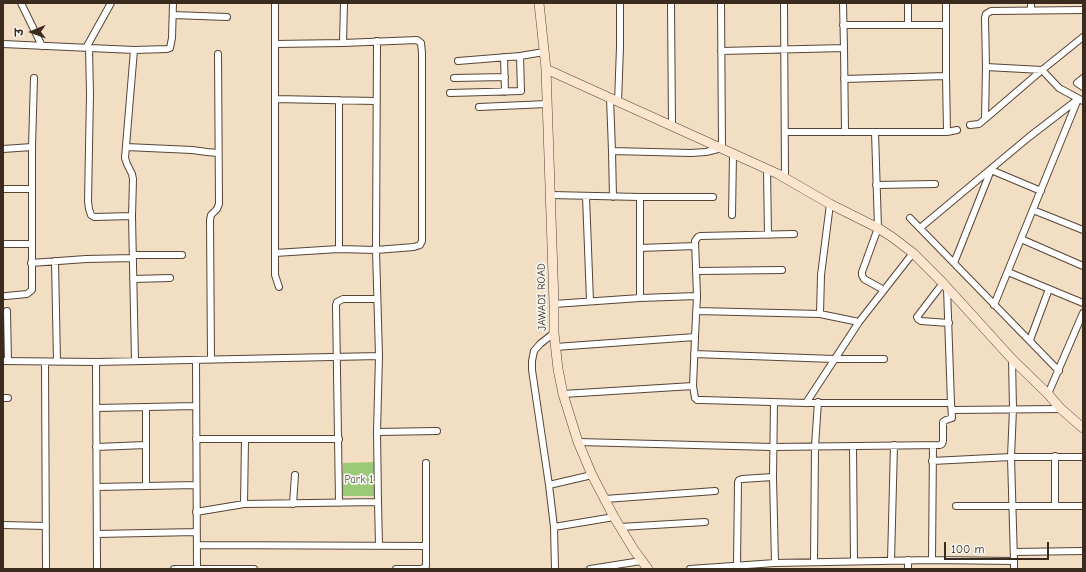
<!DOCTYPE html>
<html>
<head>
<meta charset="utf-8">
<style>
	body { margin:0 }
	#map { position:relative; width:1086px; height:572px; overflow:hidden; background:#f2dec2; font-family:"Comic Neue","Playpen Sans Deva",sans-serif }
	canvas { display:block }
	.frame { position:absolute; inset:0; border:4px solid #3b2a1e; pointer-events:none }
	.north { position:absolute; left:12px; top:12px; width:40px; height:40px; -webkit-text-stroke:3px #f6f6f2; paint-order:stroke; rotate:269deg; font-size:11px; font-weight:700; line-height:16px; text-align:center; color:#3b2a1e }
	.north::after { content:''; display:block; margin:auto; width:14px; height:18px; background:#3b2a1e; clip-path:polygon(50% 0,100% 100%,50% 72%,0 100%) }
	.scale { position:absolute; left:944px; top:542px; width:105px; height:18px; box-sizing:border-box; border:2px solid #3b2a1e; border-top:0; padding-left:5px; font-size:12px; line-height:14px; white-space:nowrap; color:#3b2a1e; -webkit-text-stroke:3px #f6f6f2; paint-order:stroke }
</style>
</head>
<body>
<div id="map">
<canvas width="1086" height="572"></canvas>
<div class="frame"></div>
<div class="north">उ</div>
<div class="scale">100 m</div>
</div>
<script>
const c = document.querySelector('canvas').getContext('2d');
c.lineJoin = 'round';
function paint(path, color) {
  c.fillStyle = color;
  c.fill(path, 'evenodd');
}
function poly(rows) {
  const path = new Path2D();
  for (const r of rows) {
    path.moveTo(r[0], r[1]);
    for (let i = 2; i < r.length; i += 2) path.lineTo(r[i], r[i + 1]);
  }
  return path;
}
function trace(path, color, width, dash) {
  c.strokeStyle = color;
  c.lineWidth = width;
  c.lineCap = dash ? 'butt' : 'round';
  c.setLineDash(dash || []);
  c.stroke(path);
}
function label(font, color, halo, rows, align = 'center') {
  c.font = font + ' "Comic Neue",sans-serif';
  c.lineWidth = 3.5;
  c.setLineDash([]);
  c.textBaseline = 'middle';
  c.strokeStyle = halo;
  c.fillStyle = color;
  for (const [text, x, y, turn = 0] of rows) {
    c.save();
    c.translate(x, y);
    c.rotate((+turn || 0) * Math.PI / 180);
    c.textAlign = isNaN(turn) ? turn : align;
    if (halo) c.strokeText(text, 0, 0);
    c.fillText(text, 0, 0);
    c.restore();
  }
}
paint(poly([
	[375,462,375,496,342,496,343,463]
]), '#9bc977');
const street = poly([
	[21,3,42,46],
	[275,3,275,275,279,287],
	[671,3,672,126],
	[784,3,785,178],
	[908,3,908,25],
	[946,3,946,76],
	[1031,11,1031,3],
	[173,15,227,17],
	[843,25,946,25],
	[3,44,134,50,167,49,170,48,172,38,173,3],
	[275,44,343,43],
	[86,48,111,3],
	[89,48,90,94,88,201,89,209,91,215,94,217,132,216,135,361],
	[844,48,845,132],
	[721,51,844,48,843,3],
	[504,57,505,92],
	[458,61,520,56],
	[986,67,1042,70,1059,88,1083,101],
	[454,78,505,77],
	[1083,78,1077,83,1083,87],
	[844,79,946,76,947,132],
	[450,93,521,91,520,56,544,52],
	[610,98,612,151,691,153,706,152,722,148,721,3],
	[275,99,376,101],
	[339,100,339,249],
	[618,102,620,47,620,3],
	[479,107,547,104],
	[985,119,1042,70,1083,37],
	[970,125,979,124,985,119,986,67,985,18,986,14,991,11,1083,10],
	[785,132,947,132,957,130],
	[875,132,878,228,862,272,862,275,864,279,884,290],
	[126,147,192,150,207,152,218,153],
	[3,149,32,147],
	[612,151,613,197],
	[767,169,768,235],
	[876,185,935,184],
	[3,189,32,189],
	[551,195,640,197],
	[586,196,590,301],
	[1033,210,1083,230],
	[732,215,733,154],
	[132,216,133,179,132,174,127,164,125,158,134,50],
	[910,218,1059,371],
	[920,228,1029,137,1077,100],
	[1021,239,1083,266],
	[3,244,32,244],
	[640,248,695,246],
	[275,253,339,249,376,250,414,247,420,245,422,241,422,53,421,43,417,40,343,43,344,3],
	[133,255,182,255],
	[55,261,57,362],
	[31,263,86,259,133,258],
	[954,263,991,170,1041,191],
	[697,271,782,270],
	[1008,272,1083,303],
	[133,279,170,278],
	[943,283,917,317,918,319,921,321,949,323],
	[6,296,27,294,32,290,32,147,34,78],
	[640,298,697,296],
	[554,304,640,298,640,197,713,197],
	[994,305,1078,99],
	[7,311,8,361],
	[697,311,820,314,859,322],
	[820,314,821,275,830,204],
	[554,333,540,344,534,351,532,361,532,370,549,485,554,527,555,569],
	[695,337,697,296,695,241,698,237,700,236,794,234],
	[1030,340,1049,289],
	[555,347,695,337,693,386],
	[694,354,834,359,884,359],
	[196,360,197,569],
	[211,360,210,220,211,215,217,209,219,204,218,54],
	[3,361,96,362],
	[45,362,46,569],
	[563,394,693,386,695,398,697,400,702,400,806,403,951,403,947,288],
	[1048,394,1083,313],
	[3,398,8,398],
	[774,403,773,477,775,563],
	[806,403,859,322,913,253],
	[146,407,146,486],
	[96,408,196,406],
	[952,410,1061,409],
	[377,432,437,431],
	[196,439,339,439],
	[578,442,773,447,940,445,942,444,943,441,943,422,946,420,952,418,951,403],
	[853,446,854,561],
	[96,447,146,445],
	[1055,456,1055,506],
	[932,461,1011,457,1083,457],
	[549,485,592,475],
	[97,487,196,485],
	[605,499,715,491],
	[378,502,379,545],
	[339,503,336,305,337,302,343,299,377,299],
	[244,504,245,439],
	[293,504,295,475],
	[956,506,1083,506],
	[196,512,244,504,378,502,377,432,379,356,376,250,377,41],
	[3,525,46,526],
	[554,527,614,517],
	[620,527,705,522],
	[97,534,196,532],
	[197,545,426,546],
	[1014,552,1083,551],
	[908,560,908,569],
	[932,560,933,445],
	[891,561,894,445],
	[1014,561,1014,569],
	[814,562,815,446,818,402],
	[737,565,738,482,739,480,742,479,773,477],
	[97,569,96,362,379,356],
	[174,569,254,569],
	[396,569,422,569,426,566,426,463],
	[590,569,641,561],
	[690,569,775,563,932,560,1014,561,1011,457,1013,409,1012,359]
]);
const secondary = poly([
	[539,3,546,69,554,304,554,333,558,369,563,394,578,442,592,475,614,517,634,550,648,569],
	[546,69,778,174,830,204,878,228,892,237,913,253,943,283,1012,359,1048,394,1061,409,1083,428]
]);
trace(street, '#564537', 8);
trace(secondary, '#564537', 10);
trace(street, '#fff', 6);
trace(secondary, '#fbe5cf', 9);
label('11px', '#3b2a1e', '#f6f6f2', [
	["JAWADI ROAD",542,297,-91]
]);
label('11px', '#585a39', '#f6f6f2', [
	["Park 1",359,480]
]);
</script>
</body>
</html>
